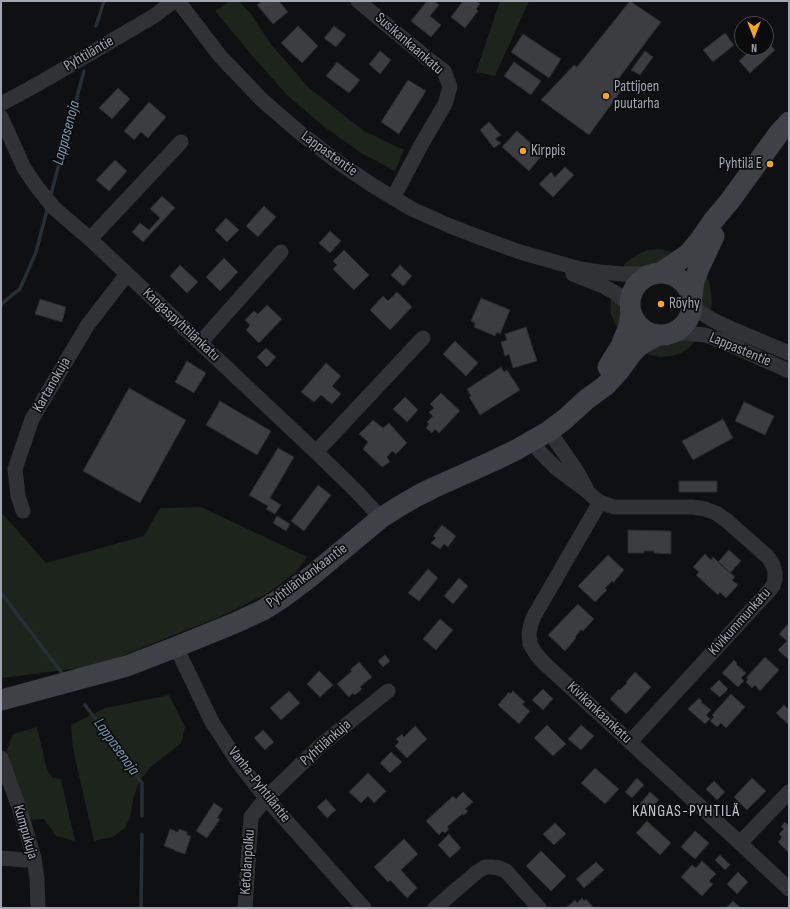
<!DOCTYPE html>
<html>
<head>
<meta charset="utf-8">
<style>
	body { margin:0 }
	#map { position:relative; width:790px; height:909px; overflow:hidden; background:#0f1011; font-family:"Sofia Sans Condensed",sans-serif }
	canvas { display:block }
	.frame { position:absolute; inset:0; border:2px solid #a0a7b3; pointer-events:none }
	.north { position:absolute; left:734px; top:16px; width:40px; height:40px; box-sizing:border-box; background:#0b0b0c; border:1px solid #47494f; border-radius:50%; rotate:180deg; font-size:11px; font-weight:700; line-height:16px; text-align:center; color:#a0a7b3 }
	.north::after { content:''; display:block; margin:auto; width:14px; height:18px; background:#f8a521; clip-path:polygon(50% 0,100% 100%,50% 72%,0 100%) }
</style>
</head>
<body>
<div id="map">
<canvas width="790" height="909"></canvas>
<div class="frame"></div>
<div class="north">N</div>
</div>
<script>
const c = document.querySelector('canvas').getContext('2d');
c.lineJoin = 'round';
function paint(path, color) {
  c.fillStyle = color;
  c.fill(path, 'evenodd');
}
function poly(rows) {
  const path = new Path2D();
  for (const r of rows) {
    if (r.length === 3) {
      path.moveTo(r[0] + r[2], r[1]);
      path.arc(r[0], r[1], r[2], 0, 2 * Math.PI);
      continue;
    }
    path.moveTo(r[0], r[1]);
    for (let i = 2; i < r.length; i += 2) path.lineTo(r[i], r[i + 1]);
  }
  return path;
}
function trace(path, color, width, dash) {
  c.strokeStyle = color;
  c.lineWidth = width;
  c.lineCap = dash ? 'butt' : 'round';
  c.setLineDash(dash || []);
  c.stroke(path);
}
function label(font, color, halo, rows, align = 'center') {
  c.font = font + ' "Sofia Sans Condensed",sans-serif';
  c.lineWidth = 3.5;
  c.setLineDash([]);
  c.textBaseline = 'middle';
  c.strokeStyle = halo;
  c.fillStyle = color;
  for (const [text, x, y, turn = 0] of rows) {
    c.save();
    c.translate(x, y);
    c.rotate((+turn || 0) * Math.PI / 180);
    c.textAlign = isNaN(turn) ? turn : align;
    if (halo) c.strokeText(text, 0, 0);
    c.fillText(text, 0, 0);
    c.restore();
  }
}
paint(poly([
	[230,1,239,1,251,14,271,44,308,87,364,131,404,150,395,171,361,153,322,125,287,95,255,59,215,11],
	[500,1,529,1,495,76,476,72],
	[659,249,673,252,659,263,637,268,623,268,625,263,635,256,647,250],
	[706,276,709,281,711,292,712,303,710,312,705,307,699,299],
	[611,297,618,303,620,308,623,316,620,332,615,324,610,312],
	[698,339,697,342,694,342,689,348,681,353,672,356,661,357,651,355,643,352,646,348,667,341],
	[201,507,307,557,296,572,270,592,224,615,97,666,1,678,1,515,3,514,46,563,144,536,160,508],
	[169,695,185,727,181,743,151,767,140,780,134,796,130,818,125,828,113,837,94,841,73,749,71,725,105,708],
	[37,727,47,770,53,778,61,779,75,841,56,836,44,819,29,820,6,752,13,734]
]), '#1c241c');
trace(poly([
	[96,26,104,1],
	[51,194,84,71],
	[1,307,2,304,12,295,20,289,36,252,47,210],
	[1,593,62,673],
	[85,705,142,783,142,816],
	[141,908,142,834]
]), '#262f35', 3.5);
const building = poly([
	[262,1,279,1,288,12,273,24,257,5,262,1],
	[427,1,434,1,439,5,430,16,441,25,431,37,411,21,427,1],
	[463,1,476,1,480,4,476,9,478,11,465,28,451,17,463,1],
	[630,1,661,22,613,86,621,91,589,135,541,100,574,65,577,67,630,1],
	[298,26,318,46,302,63,281,43,298,26],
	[334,26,346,35,336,47,324,38,334,26],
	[725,33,734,45,713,62,703,50,725,33],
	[523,34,561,59,549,78,511,52,523,34],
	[766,40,775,50,750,73,739,61,753,48,766,48,766,40],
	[380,51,391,60,380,74,369,64,380,51],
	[645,51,653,57,640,75,631,70,645,51],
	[337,62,360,80,349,93,326,76,337,62],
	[514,62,541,81,531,95,504,76,514,62],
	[408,80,426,91,399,134,381,122,408,80],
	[118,88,130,99,112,119,99,108,118,88],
	[149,102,166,117,148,138,141,132,134,140,124,131,149,102],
	[489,122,501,135,495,139,501,143,494,148,480,130,489,122],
	[517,131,543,154,529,171,502,147,517,131],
	[115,160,127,171,109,191,96,180,115,160],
	[565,167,574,175,553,197,539,184,551,172,555,177,565,167],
	[162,196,175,208,143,242,132,232,140,223,149,230,160,218,150,209,162,196],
	[264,206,276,217,258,237,246,226,264,206],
	[226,218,239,230,227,242,215,230,226,218],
	[330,231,341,241,330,253,319,243,330,231],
	[344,250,369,275,354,290,333,269,337,265,333,261,344,250],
	[224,258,238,272,220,291,206,277,224,258],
	[180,265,198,282,187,293,170,276,180,265],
	[400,265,412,276,403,286,391,275,400,265],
	[397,292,412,307,390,330,370,310,383,296,388,301,397,292],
	[481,298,510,310,500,334,497,332,495,336,474,327,475,323,471,321,481,298],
	[40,299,66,307,62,322,35,314,40,299],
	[267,305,282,319,259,343,246,330,250,325,245,320,254,311,258,314,267,305],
	[526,327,537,361,513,368,509,354,505,356,501,342,507,340,505,334,526,327],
	[455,341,478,363,466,376,443,354,455,341],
	[266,348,276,357,267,367,257,357,266,348],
	[187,361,206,373,194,393,175,382,187,361],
	[326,363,341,376,332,386,341,394,332,404,321,395,314,402,301,392,326,363],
	[501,367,504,372,507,370,520,390,480,415,469,397,471,396,467,389,501,367],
	[129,388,186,420,140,503,83,471,129,388],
	[441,393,460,411,439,433,435,429,432,433,426,428,429,424,427,422,433,416,429,412,434,408,430,404,441,393],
	[405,397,418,410,407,422,393,409,405,397],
	[220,401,271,431,257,455,206,425,220,401],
	[744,402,774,416,765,435,735,421,744,402],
	[723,419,733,438,693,460,682,441,723,419],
	[373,420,383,428,389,423,407,443,396,454,392,451,387,457,390,462,382,467,363,449,368,442,359,434,373,420],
	[278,448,294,457,270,498,281,505,275,514,266,509,268,506,249,495,278,448],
	[679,481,717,481,717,492,679,492,679,481],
	[318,485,331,495,304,531,291,521,318,485],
	[277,516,290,524,286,531,273,523,277,516],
	[442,525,456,536,448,547,444,544,440,549,431,543,436,538,433,536,442,525],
	[628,530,671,531,671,554,654,553,654,551,644,551,644,553,628,553,628,530],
	[729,550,741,561,730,573,718,562,729,550],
	[705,554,711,560,713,557,735,577,732,580,738,585,726,598,720,592,718,595,696,575,699,572,693,567,705,554],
	[608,555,624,570,613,583,612,581,605,588,607,590,595,602,578,586,608,555],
	[428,569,438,578,419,601,408,593,428,569],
	[459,578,468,586,453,604,444,596,459,578],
	[578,604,594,619,583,631,581,630,575,637,576,638,565,651,548,635,578,604],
	[440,619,453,630,436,650,423,639,440,619],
	[787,625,789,627,789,660,778,650,787,641,779,634,787,625],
	[385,655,390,661,383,667,378,661,385,655],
	[765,657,779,670,760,691,755,685,752,688,746,682,748,679,746,678,765,657],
	[734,660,737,663,736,664,746,673,741,678,744,681,738,687,722,673,734,660],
	[359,662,372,677,360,687,362,689,355,695,353,693,349,697,337,684,352,671,350,670,359,662],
	[319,671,333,685,320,697,307,684,319,671],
	[635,672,651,687,626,714,610,699,619,689,620,690,627,683,626,682,635,672],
	[719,680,728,689,720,697,710,689,719,680],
	[543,689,553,699,543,710,532,700,543,689],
	[289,691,300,703,281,720,270,708,289,691],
	[513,691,525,702,522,704,530,711,519,724,498,705,509,692,510,694,513,691],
	[731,694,745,707,726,728,721,723,717,727,710,721,714,717,712,715,731,694],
	[699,698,702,701,701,702,711,710,706,715,710,719,705,724,688,709,699,698],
	[784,705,789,710,789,722,788,724,776,713,784,705],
	[547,725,566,744,553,756,534,738,547,725],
	[581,725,594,736,581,750,568,739,581,725],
	[415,726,427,739,407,758,395,746,399,742,396,739,402,734,404,737,415,726],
	[263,730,274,742,265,750,254,738,263,730],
	[391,752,402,762,390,773,380,763,391,752],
	[595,768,619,789,605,804,581,783,595,768],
	[368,773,386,791,374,803,368,796,361,803,349,792,368,773],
	[637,778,644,785,632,798,625,792,637,778],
	[752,778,766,791,747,810,734,797,752,778],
	[714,781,725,792,717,800,706,789,714,781],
	[463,792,473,802,465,809,468,811,464,815,462,814,447,827,449,829,445,833,443,831,439,835,426,821,453,796,456,799,463,792],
	[650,792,659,800,647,812,639,805,650,792],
	[326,799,336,810,327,818,317,807,326,799],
	[214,803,223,809,217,818,220,819,207,838,196,831,214,803],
	[647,821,671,843,660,855,636,833,647,821],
	[785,822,788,825,789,824,789,853,778,842,782,837,779,834,784,829,781,827,785,822],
	[555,823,566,834,554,845,543,834,555,823],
	[170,829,178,832,179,829,187,832,187,835,191,836,185,854,175,851,175,850,164,846,170,829],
	[695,831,709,843,695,859,681,847,695,831],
	[449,834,461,848,450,858,438,845,449,834],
	[404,839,418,854,401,870,417,888,407,898,390,880,388,882,374,867,404,839],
	[541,851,566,876,551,891,526,866,541,851],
	[720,855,730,865,725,870,715,860,720,855],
	[702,861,716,874,709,881,713,884,702,896,681,877,692,865,696,868,702,861],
	[596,862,604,870,584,888,576,879,596,862],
	[738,872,748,882,737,894,727,884,738,872],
	[582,898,584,901,586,899,594,908,568,908,567,907,575,900,577,903,582,898],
	[733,901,741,908,726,908,733,901]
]);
paint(building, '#3b3d41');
trace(building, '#292a2d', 1);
trace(poly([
	[178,1,220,56,262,100,299,132,335,160,372,185,412,209,450,226,484,239,520,252,580,269,600,272,623,274,653,274],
	[358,1,428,59,444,71,450,87,445,104,421,145,393,198],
	[1,104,38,84,154,16,174,1],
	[1,117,24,168,37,187,54,208,90,239,316,452,356,491,381,518],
	[90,239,181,142],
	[573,274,603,286,614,292,623,299,630,307],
	[692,302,695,308,700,312,711,319,725,326,789,353],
	[666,334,685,333,705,335,722,341,789,371],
	[200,343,281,252],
	[549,431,576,470,586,488],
	[532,441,541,453,556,468,572,480,587,491,593,497,600,502,608,505,615,507,692,507,705,509,716,513,726,520,768,557,773,565,775,572,775,579,773,586,768,592,630,742],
	[316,452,423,338],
	[600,502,534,616,531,624,529,634,530,644,536,654,544,663,740,843,789,889],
	[23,511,18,496,15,469,32,419,87,326,127,274],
	[176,647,212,722,238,762,266,798,364,908],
	[1,758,20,810,34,858,37,879,38,908],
	[740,843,789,792],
	[1,858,25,860,34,858],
	[245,908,251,817,266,798,321,745,388,691],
	[435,908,477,872,485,867,492,867,499,868,506,871,539,908]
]), '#303236', 15);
trace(poly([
	[662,272,687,255,691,251,700,240,713,221,729,202,779,133,789,122],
	[661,304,31],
	[692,296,694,281,699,268,714,236],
	[608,367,621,346,629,326,631,312],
	[1,700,127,666,176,647,235,623,263,610,282,598,310,577,381,518,398,507,417,496,433,488,491,462,516,450,549,431,565,419,587,399,605,386,619,371,632,353,640,345,658,335]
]), '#3e4146', 21);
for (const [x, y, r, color] of [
	[606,96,4,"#f8a521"],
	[523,151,4,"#f8a521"],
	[770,164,4,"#f8a521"],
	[661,304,4,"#f8a521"]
]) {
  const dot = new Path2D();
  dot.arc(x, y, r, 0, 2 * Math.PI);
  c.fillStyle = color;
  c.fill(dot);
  trace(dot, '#0b0b0c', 1.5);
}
label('15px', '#a0a7b3', '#0b0b0c', [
	["Susikankaankatu",409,44,41],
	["Pyhtiläntie",89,54,-30],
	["Lappastentie",329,154,36],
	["Kangaspyhtilänkatu",181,325,43],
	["Lappastentie",740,350,23],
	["Kartanokuja",52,385,-60],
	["Pyhtilänkankaantie",307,576,-37],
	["Kivikummunkatu",740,622,-48],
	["Kivikankaankatu",599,713,43],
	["Pyhtilänkuja",326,743,-41],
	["Vanha-Pyhtiläntie",259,785,52],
	["Kumpukuja",25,832,74],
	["Ketolanpolku",248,862,-86]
]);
label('15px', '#a0a7b3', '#0b0b0c', [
	["Pattijoen",614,87],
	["puutarha",614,104],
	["Kirppis",531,151],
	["Pyhtilä E",762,164,"right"],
	["Röyhy",669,304]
], 'left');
label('italic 16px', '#7597b0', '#0b0b0c', [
	["Lappasenoja",67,133,-75],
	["Lappasenoja",116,747,54]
]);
c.letterSpacing = '1px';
label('16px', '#c1c5ce', '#0b0b0c', [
	["KANGAS-PYHTILÄ",686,812]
]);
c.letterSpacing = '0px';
</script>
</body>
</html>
